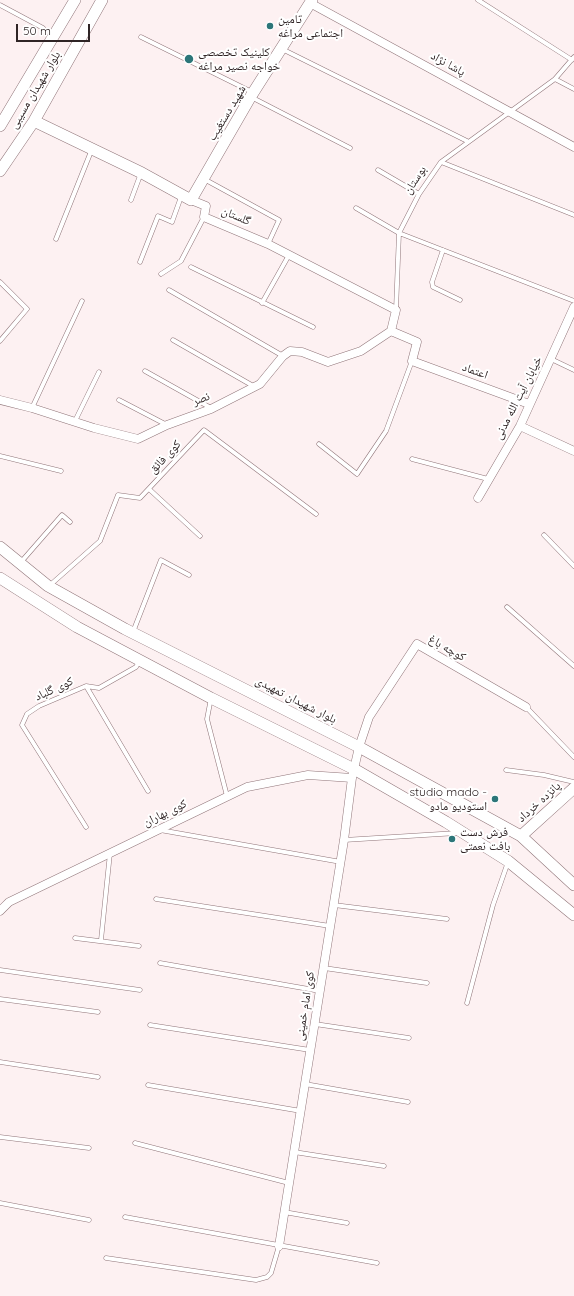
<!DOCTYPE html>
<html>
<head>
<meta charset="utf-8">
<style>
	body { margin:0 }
	#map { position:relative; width:574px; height:1296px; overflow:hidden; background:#fdf1f2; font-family:Quicksand,sans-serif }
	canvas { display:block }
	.scale { position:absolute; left:16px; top:24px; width:74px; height:18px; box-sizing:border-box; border:2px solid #2f2425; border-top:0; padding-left:5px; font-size:12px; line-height:14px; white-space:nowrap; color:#2f2425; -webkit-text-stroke:3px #fff; paint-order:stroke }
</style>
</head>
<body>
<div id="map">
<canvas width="574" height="1296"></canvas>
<div class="scale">50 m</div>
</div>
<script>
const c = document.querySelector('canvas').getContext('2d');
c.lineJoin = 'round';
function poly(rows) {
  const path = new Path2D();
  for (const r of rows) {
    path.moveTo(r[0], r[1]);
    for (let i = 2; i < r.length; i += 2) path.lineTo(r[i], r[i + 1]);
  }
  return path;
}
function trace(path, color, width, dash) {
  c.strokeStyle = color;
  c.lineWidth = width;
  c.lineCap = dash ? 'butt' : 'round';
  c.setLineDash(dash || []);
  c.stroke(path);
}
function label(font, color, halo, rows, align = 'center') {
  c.font = font + ' Quicksand,"Noto Naskh Arabic",sans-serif';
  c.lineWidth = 4;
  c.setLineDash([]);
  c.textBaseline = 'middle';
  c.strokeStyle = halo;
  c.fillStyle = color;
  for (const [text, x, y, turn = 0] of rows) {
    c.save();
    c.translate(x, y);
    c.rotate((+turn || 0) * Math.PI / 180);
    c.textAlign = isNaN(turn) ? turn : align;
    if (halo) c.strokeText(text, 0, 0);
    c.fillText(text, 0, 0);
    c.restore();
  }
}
const lane = poly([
	[478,0,572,60],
	[0,5,43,28],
	[141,37,252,92],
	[282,49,467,141],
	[555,79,574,89],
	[251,97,350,148],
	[441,162,574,215],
	[378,170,419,194],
	[204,179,279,220,268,244],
	[131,200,141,173],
	[356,208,399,233,574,301],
	[56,239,92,149],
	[443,250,432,282,433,287,460,300],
	[140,262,158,216,172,222,181,197],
	[191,267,313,327],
	[161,274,181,261,204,217],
	[0,282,27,309,0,341],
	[169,290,283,356],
	[262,303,289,255],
	[396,310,399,233,419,194,441,162,555,79,574,57],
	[173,340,255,387],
	[551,359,574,370],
	[145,371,211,408],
	[119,400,167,425],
	[32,408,82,301],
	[75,421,99,372],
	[319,444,357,474,386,431,412,361],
	[0,456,61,471],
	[412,459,488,479],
	[149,489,200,536],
	[544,535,574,566],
	[21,562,62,515,70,522],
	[49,586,100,541,118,495,140,498,204,430,316,514],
	[507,607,574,666],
	[133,632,161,560,189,575],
	[86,686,148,791],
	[211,698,207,719,227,796],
	[526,707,574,757],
	[506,770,544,775,574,782],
	[86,827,22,725,27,714,39,706,86,686,99,688,136,667,139,662],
	[160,830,341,862],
	[344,840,457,833],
	[156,899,330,926],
	[334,905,447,919],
	[75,938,139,946],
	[101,940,110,853],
	[160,963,320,991],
	[324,968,427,983],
	[0,970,140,990],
	[0,999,98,1012],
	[467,1003,493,905,508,862],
	[315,1024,409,1038],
	[150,1025,310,1050],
	[0,1062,98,1077],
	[305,1084,408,1102],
	[148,1085,301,1111],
	[0,1137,89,1148],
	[135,1143,289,1183],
	[294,1152,384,1166],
	[0,1203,89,1220],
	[284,1212,347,1223],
	[125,1217,377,1263],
	[106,1258,256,1280,267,1277,271,1273,279,1246]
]);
const street = poly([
	[310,3,574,147],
	[191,200,206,206,204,217,268,244,396,310,391,331,417,342,412,361,529,404],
	[0,400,32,408,94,428,138,439,167,425,211,409,260,384,283,356,290,351,302,352,328,362,361,351,391,331],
	[520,426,574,451],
	[478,498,520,426,574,307],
	[0,911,9,902,247,787,308,775,352,778],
	[279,1246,344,840,352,778,359,747,369,717,417,644,526,707]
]);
const secondary = poly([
	[34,121,142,173,191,200,251,96,312,0],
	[0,126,75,0],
	[0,171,34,121,102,0],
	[0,547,48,586,125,629,359,747,521,836,574,885],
	[0,578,77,627,211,698,354,769,446,822,508,861,574,915],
	[521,836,574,788]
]);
trace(lane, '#907579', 5);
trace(street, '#907579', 9);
trace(secondary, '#907579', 12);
trace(lane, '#fff', 4);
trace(street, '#fff', 8);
trace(secondary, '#fff', 11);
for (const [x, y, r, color] of [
	[270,26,4,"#2c7679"],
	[189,59,5,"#2c7679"],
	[495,799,4,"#2c7679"],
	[452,839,4,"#2c7679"]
]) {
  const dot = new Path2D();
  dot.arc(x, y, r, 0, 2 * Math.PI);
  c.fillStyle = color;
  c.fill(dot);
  trace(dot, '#fff', 1.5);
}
label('12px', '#2f2425', '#fff', [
	["تامین",278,19],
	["اجتماعی مراغه",278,33],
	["کلینیک تخصصی",198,52],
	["خواجه نصیر مراغه",198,66],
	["studio mado -",487,792,"right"],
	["استودیو مادو",487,806,"right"],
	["فرش دست",460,832],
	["بافت نعمتی",460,846]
], 'left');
label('12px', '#2f2425', '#fff', [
	["پاشا نژاد",448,64,29],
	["بلوار شهیدان مسیبی",35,90,-59],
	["شهید دستغیب",227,113,-59],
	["بوستان",415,180,-57],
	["گلستان",236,216,23],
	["اعتماد",475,371,20],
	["خیابان آیت الله مدنی",518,398,-63],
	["نصر",201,399,-22],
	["کوی فائق",165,457,-47],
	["کوچه باغ",447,648,30],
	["کوی گلباد",54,689,-25],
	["بلوار شهیدان تمهیدی",296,700,27],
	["پانزده خرداد",539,802,-42],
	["کوی بهاران",165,813,-26],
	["کوی امام خمینی",305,1006,-81]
]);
</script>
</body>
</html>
